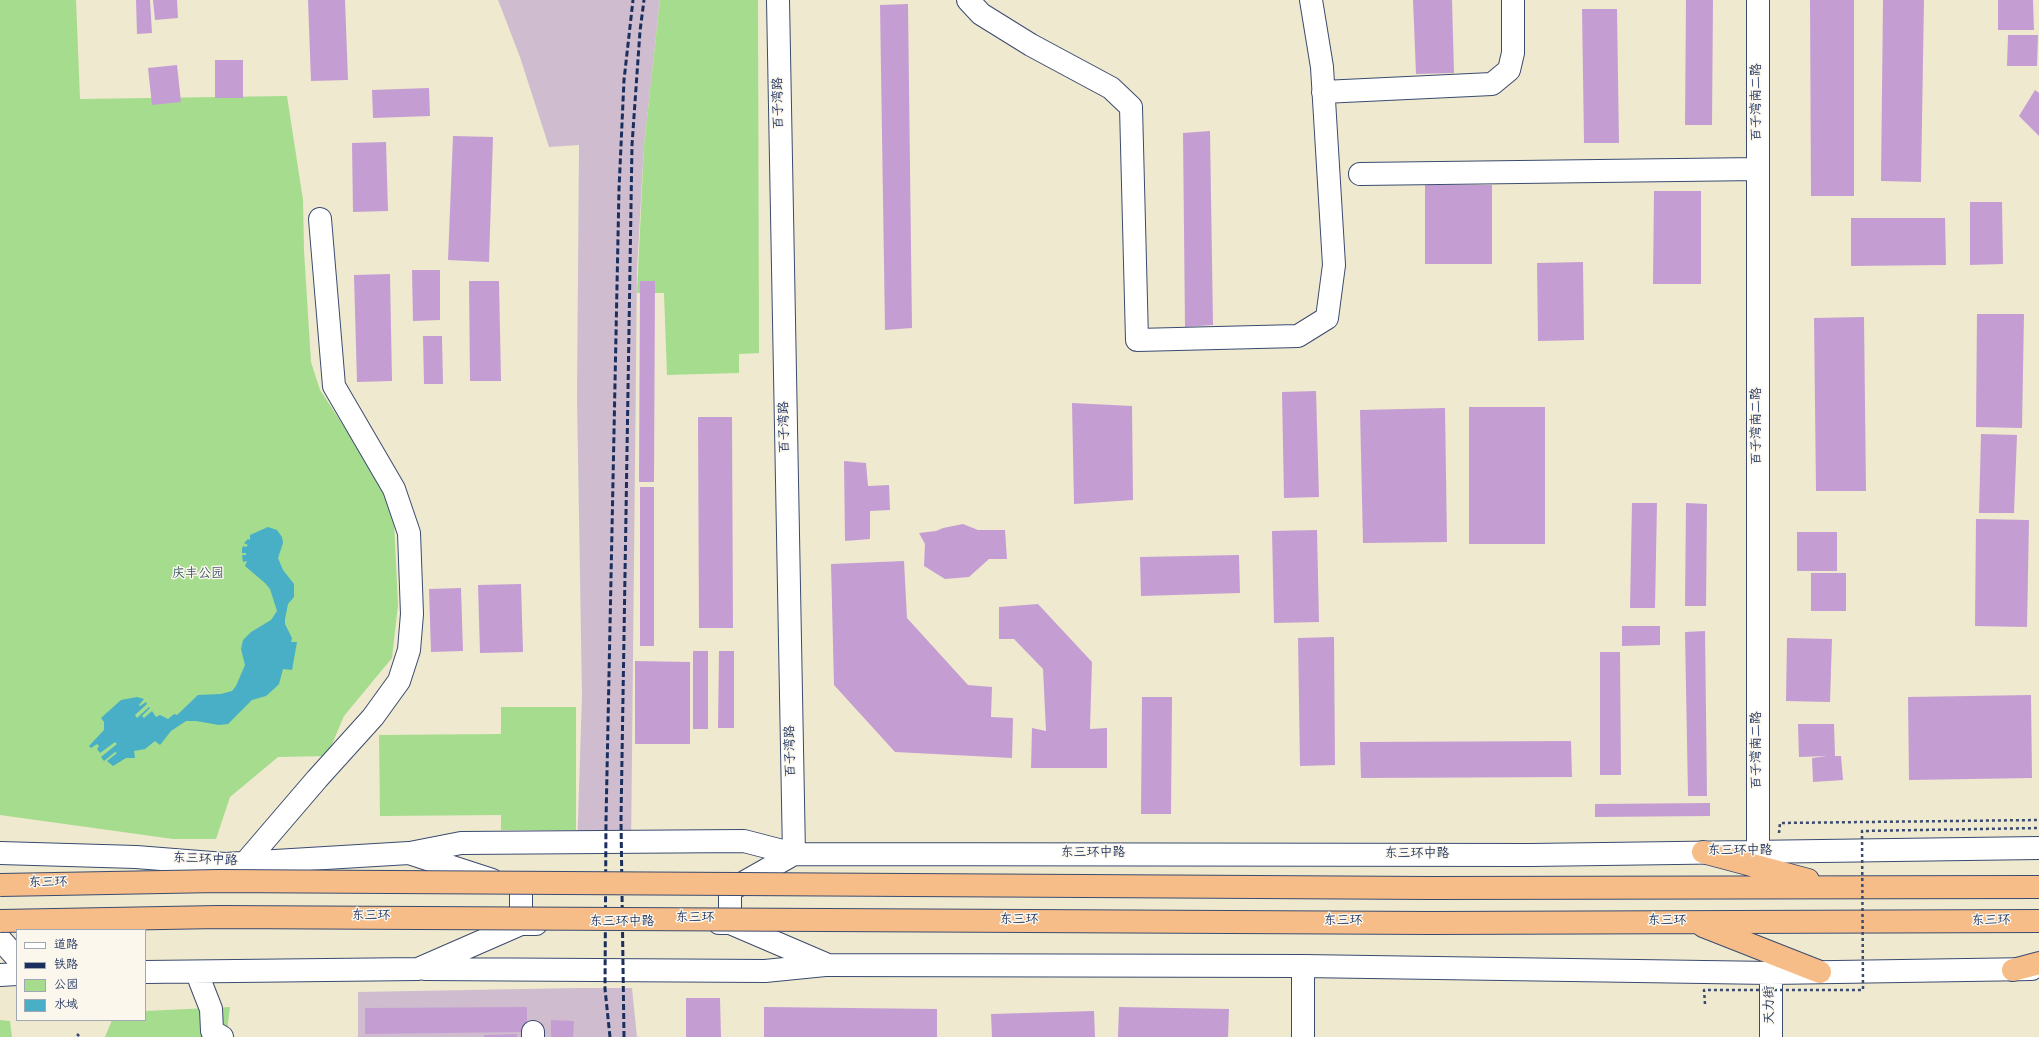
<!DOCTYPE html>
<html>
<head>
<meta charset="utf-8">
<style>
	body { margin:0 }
	#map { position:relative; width:2039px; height:1037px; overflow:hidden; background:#efe9cf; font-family:Dekko,"LXGW WenKai TC",sans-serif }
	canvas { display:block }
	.legend { position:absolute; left:16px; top:929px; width:130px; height:92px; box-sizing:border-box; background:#fbf7ec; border:1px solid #a1a7b3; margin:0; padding:5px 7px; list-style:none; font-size:12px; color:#1b2f5e }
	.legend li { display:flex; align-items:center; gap:8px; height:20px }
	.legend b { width:20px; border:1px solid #a1a7b3 }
</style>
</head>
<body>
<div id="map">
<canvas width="2039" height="1037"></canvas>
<ul class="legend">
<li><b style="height:5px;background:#fff"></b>道路</li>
<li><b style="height:5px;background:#1b2f5e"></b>铁路</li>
<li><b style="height:11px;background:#a5dc8d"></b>公园</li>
<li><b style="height:11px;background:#48afc7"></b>水域</li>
</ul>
</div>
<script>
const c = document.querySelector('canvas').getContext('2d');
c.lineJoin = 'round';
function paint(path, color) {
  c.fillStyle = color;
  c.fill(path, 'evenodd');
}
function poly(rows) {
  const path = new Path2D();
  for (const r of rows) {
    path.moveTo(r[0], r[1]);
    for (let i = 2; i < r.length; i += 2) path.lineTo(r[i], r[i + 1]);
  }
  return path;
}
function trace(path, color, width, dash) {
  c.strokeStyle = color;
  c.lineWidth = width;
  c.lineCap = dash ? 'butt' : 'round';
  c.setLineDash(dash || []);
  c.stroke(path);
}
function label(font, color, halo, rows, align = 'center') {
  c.font = font + ' Dekko,"LXGW WenKai TC",sans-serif';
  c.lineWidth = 3;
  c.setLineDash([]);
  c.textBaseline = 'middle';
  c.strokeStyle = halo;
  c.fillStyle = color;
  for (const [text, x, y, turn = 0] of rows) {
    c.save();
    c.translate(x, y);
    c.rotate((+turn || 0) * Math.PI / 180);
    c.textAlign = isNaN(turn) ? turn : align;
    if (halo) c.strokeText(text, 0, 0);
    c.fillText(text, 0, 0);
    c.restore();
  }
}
paint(poly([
	[498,0,660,0,644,146,637,270,631,851,577,851,582,696,577,397,579,145,549,147,520,57],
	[578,988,632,988,637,1037,358,1037,358,992]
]), '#cfbdcf');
paint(poly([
	[0,0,76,0,80,99,287,96,303,200,304,251,311,362,320,390,379,480,394,521,398,605,392,658,344,716,327,756,278,757,230,797,216,839,173,839,0,815],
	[660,0,758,0,759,353,739,354,739,373,667,375,664,293,637,293,644,146],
	[501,707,576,707,576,830,501,830,501,815,380,816,379,735,501,734],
	[230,1007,227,1031,235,1037,105,1037,112,1020,145,1020,145,1011],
	[0,1020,10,1021,12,1037,0,1037]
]), '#a5dc8d');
paint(poly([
	[268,527,277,530,282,537,283,543,278,558,283,570,294,584,294,597,288,604,285,619,285,624,292,638,291,642,297,642,292,670,283,669,279,684,275,688,266,696,252,700,228,724,219,725,196,721,186,721,171,731,160,745,155,741,145,749,134,751,135,758,126,758,113,766,107,761,117,753,115,752,104,761,101,757,117,744,115,742,100,753,97,749,99,746,97,744,91,748,89,746,104,730,104,722,101,718,121,700,137,697,144,699,139,705,140,706,146,702,147,704,135,715,137,718,149,707,150,708,142,716,144,718,152,711,156,717,160,715,168,719,174,714,177,715,198,695,221,694,232,691,236,686,245,665,241,649,243,640,251,632,271,620,277,611,270,589,265,583,245,566,247,561,243,562,242,555,246,555,246,553,242,553,242,549,243,546,246,547,248,545,244,543,248,539,250,540,250,535]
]), '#48afc7');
paint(poly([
	[136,0,150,0,152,33,137,34],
	[153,0,177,0,178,18,155,20],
	[308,0,345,0,348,80,311,81],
	[1413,0,1452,0,1454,73,1416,74],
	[1686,0,1713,0,1712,125,1685,125],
	[1810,0,1854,0,1854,196,1811,196],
	[1883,0,1924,0,1921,182,1881,181],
	[1998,0,2033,0,2034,30,1998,30],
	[908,4,912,328,885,330,880,5],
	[1582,9,1617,9,1619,143,1584,143],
	[2008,35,2038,35,2037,66,2007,66],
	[215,60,243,60,243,98,215,98],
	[177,65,181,102,152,105,148,68],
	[429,88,430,116,373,118,372,90],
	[2035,90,2039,93,2039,136,2019,116],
	[1210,131,1213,325,1185,327,1183,133],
	[453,136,493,137,489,262,448,260],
	[386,142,388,211,353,212,352,143],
	[1425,185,1492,185,1492,264,1425,264],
	[1654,191,1701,191,1701,284,1653,284],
	[1970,202,2002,202,2003,264,1970,265],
	[1851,218,1945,218,1946,265,1851,266],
	[1583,262,1584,340,1538,341,1537,263],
	[412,270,440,270,440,320,413,321],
	[390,274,392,381,357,382,354,275],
	[469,281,499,281,501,381,470,381],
	[640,281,655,281,654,482,639,482],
	[1977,314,2024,314,2022,428,1976,427],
	[1864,317,1866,491,1816,491,1814,318],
	[423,336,442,336,443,384,424,384],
	[1316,391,1319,497,1284,498,1282,392],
	[1072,403,1132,406,1133,500,1074,504],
	[1469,407,1545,407,1545,544,1469,544],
	[1445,408,1447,542,1363,543,1360,410],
	[698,417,732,417,733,628,699,628],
	[1981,434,2017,435,2014,513,1979,513],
	[844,461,866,463,868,486,889,485,890,510,870,511,870,539,845,541],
	[640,487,654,487,654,646,640,646],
	[1632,503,1657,503,1655,608,1630,608],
	[1686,503,1707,504,1706,606,1685,606],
	[1976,519,2029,520,2027,627,1975,626],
	[963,524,978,530,1005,530,1007,559,989,559,969,577,945,579,924,566,925,544,919,533,936,531,943,528],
	[1317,530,1319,622,1274,623,1272,531],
	[1797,532,1837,532,1837,571,1797,571],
	[1239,555,1240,593,1141,596,1140,557],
	[904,561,907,618,968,685,992,687,991,717,1013,718,1012,758,895,752,834,685,831,564],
	[1811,573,1846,573,1846,611,1811,611],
	[521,584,523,652,480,653,478,585],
	[461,588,463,651,431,652,429,589],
	[1038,604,1092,662,1090,729,1107,728,1107,768,1031,768,1032,728,1046,731,1043,669,1014,639,999,639,999,607],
	[1622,626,1660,626,1660,645,1622,646],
	[1705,631,1707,796,1688,796,1685,632],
	[1334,637,1335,765,1300,766,1298,638],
	[1787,638,1832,639,1830,702,1786,701],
	[693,651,708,651,708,729,693,729],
	[719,651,734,651,734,728,718,728],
	[1600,652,1620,652,1621,775,1600,775],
	[635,661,690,662,690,744,635,744],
	[2031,695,2032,778,1909,780,1908,697],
	[1142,697,1172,697,1171,814,1141,814],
	[1798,724,1834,724,1835,756,1841,756,1843,780,1813,782,1812,758,1827,756,1799,757],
	[1571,741,1572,777,1361,778,1360,742],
	[1710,803,1710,816,1595,817,1595,804],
	[686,998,720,998,721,1037,686,1037],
	[527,1007,527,1032,365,1034,365,1008],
	[764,1007,937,1009,937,1037,764,1037],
	[1119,1007,1229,1009,1228,1037,1118,1037],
	[1094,1011,1095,1037,992,1037,991,1014],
	[551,1020,574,1021,573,1037,551,1037],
	[517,1034,517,1037,484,1037,484,1035]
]), '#c49ed3');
const minor = poly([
	[968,0,981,14,1031,45,1111,88,1131,107,1137,340,1298,336,1327,318,1334,265,1322,67,1311,0],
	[1323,92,1492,84,1509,70,1513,53,1513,0],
	[1360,174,1758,169],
	[1758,852,1758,0],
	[0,853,136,857,225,864,409,853,492,880],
	[410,853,461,843,744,841,794,854,778,0],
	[245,863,317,779,373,717,399,681,409,650,412,614,409,533,394,489,334,386,320,219],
	[734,888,794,854,1531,855,2039,848],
	[730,890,730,923],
	[719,923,730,923,828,965,1303,966,1771,973,2032,969],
	[521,924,521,890],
	[0,939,17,958],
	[425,969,765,971,825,965],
	[145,972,418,969,521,924,536,924],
	[1771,973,1771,1037],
	[0,975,17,974],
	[200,981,211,1009,212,1031,222,1037],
	[533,1037,533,1032],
	[1303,1037,1303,966]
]);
const highway = poly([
	[1703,852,1808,880],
	[1430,888,2039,887],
	[1432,923,2039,921],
	[1703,926,1820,972],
	[2013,970,2039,963]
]);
trace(minor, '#3b4b6f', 24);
trace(highway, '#3b4b6f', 24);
trace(poly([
	[1779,833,1780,823,2039,820],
	[77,1034,80,1037]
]), '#3b4b6f', 2.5, [3, 3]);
trace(minor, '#fff', 22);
trace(highway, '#f7bd88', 22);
trace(poly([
	[610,1037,605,989,606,821,619,189,624,80,633,0],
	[624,1037,621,820,632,145,640,31,644,0]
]), '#1b2f5e', 3, [6, 3]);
const highwayBridge = poly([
	[0,885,218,881,1430,888],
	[0,921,218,917,1432,923]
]);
trace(highwayBridge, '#3b4b6f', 24, []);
trace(poly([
	[1705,1004,1704,990,1863,990,1862,831,2039,828]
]), '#3b4b6f', 2.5, [3, 3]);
trace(highwayBridge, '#f7bd88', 22);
label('13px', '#1b2f5e', '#fbf7ec', [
	["百子湾南二路",1758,102,-90],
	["百子湾路",780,103,-91],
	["百子湾南二路",1758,426,-90],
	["百子湾路",786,427,-91],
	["百子湾南二路",1758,750,-90],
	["百子湾路",792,751,-91],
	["东三环中路",1740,852],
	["东三环中路",1093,854],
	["东三环中路",1417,855],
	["东三环中路",205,861,3],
	["东三环",48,884,-1],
	["东三环",371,917],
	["东三环",695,919],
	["东三环",1019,921],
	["东三环",1343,922],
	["东三环",1667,922],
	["东三环",1991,922,-1],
	["东三环中路",622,923],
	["天力街",1771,1005,-90]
]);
label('13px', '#3e5a6a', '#fbf7ec', [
	["庆丰公园",198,575]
]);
</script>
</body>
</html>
